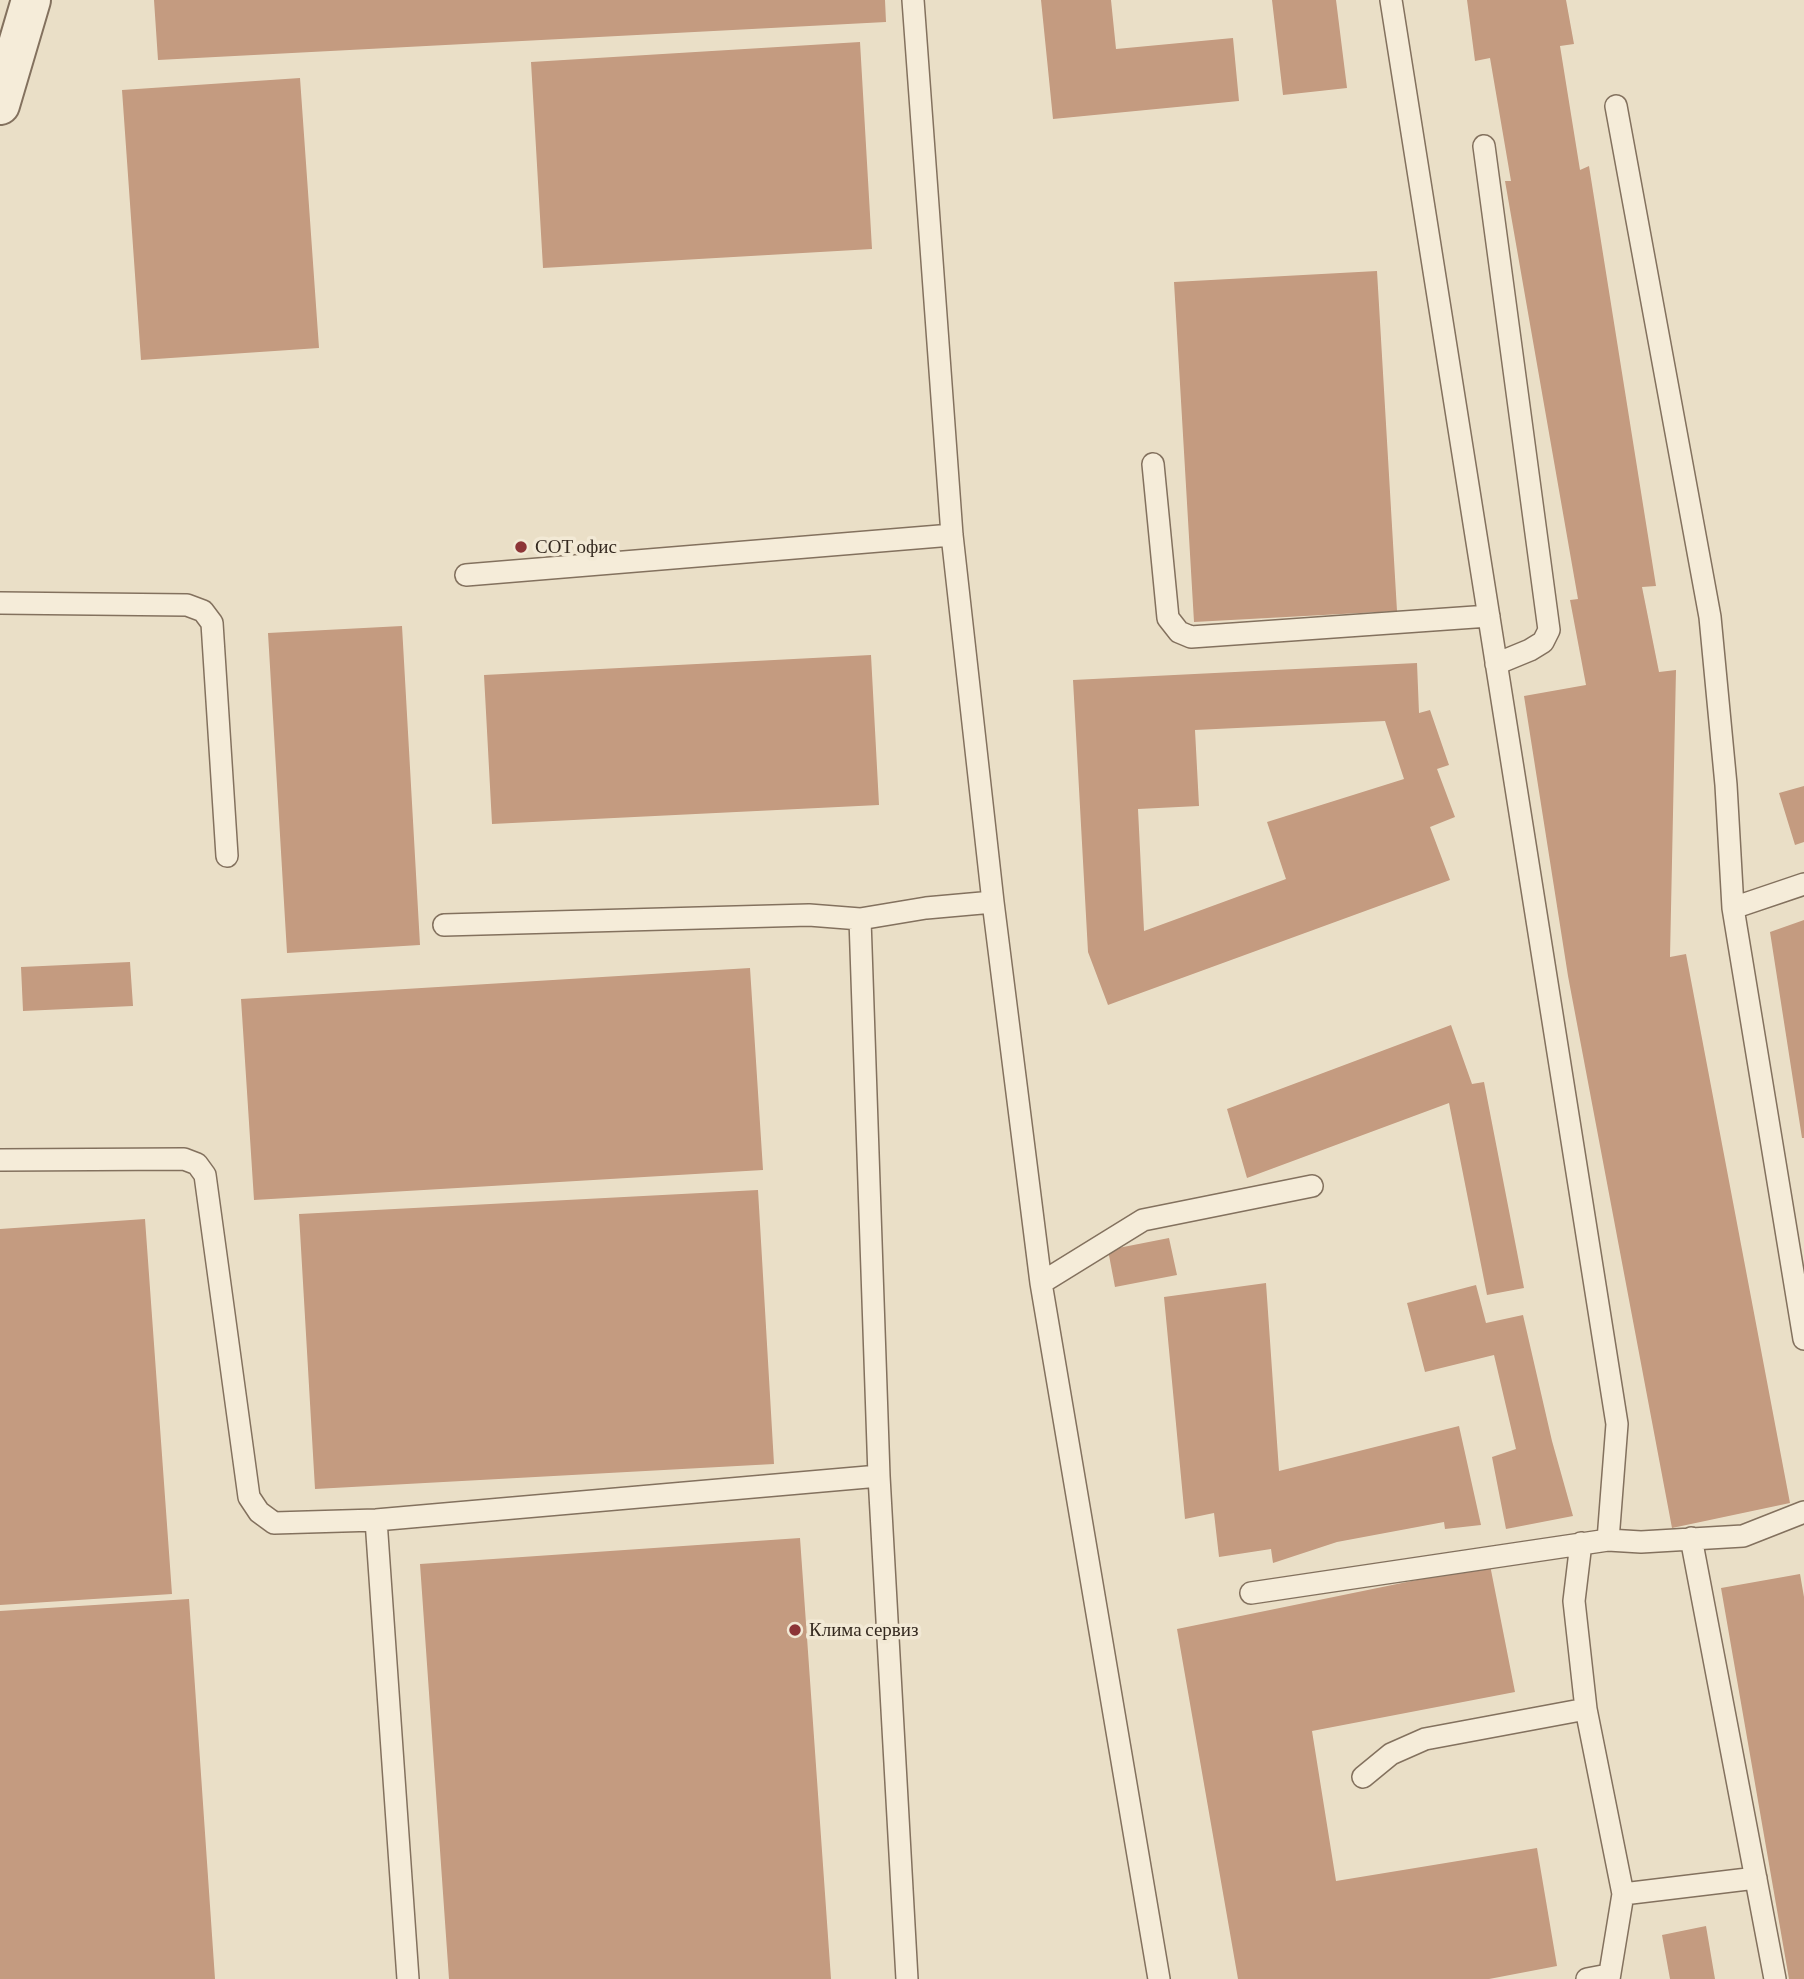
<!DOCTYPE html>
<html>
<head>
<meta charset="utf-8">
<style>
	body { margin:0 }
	canvas { display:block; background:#eadfc7 }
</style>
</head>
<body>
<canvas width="1804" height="1979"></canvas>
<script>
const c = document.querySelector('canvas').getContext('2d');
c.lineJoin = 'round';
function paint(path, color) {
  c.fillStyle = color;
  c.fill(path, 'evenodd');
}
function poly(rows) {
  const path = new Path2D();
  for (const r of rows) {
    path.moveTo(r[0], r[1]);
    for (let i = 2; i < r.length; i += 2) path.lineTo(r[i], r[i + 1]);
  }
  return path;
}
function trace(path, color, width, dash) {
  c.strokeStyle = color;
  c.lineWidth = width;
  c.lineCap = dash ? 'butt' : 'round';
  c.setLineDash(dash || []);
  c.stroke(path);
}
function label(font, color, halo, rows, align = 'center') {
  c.font = font + ' "Crimson Pro",serif';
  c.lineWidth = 7;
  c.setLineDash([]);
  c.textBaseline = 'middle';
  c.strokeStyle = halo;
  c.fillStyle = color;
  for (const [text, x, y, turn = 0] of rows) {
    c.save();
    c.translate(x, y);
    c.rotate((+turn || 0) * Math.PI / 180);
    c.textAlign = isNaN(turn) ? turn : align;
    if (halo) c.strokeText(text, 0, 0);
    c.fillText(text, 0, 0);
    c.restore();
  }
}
paint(poly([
	[154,0,885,0,886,22,158,60],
	[1041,0,1111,0,1116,49,1233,38,1239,101,1053,119],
	[1272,0,1336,0,1347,88,1283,95],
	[1467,0,1566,0,1574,44,1560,46,1580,170,1589,166,1656,586,1642,587,1659,672,1676,670,1670,957,1686,954,1790,1503,1672,1528,1568,976,1524,696,1586,685,1570,600,1578,599,1505,181,1511,181,1490,58,1475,61],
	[860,42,872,249,543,268,531,62],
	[300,78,319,348,141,360,122,90],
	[1377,271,1397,611,1194,622,1174,282],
	[402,626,420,945,287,953,268,633],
	[871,655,879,805,492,824,484,675],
	[1417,663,1419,713,1430,710,1449,765,1437,769,1455,817,1430,827,1450,880,1108,1005,1088,952,1073,680],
	[1385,721,1404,779,1267,822,1286,879,1144,931,1138,809,1199,806,1195,730],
	[1804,786,1804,842,1795,845,1779,793],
	[1804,920,1804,1138,1802,1138,1770,932],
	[130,962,133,1006,23,1011,21,967],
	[750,968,763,1170,254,1200,241,999],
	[1451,1025,1472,1084,1484,1082,1524,1288,1487,1295,1449,1103,1247,1178,1227,1109],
	[758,1190,774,1464,315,1489,299,1214],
	[145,1219,172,1594,0,1605,0,1229],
	[1169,1238,1177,1275,1115,1287,1108,1250],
	[1266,1283,1279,1471,1459,1426,1481,1525,1445,1529,1444,1522,1337,1542,1273,1563,1271,1549,1219,1557,1214,1513,1185,1519,1164,1297],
	[1476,1285,1486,1323,1523,1315,1552,1441,1573,1516,1506,1529,1492,1457,1516,1449,1494,1355,1425,1372,1407,1303],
	[800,1538,831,1979,449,1979,420,1564],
	[1490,1565,1515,1692,1312,1731,1336,1881,1537,1848,1557,1966,1489,1979,1238,1979,1177,1629],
	[1800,1574,1804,1597,1804,1979,1789,1979,1721,1588],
	[189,1599,215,1979,0,1979,0,1611],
	[1706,1926,1715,1979,1670,1979,1662,1935]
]), '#c49b80');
const service = poly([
	[913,0,952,535,993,902,1041,1283,1159,1979],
	[1391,0,1617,1424,1608,1540],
	[1616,106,1710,617,1726,785,1733,908,1804,1339],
	[1484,146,1549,630,1543,642,1530,650,1496,664],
	[1153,464,1168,618,1179,632,1191,637,1489,616],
	[466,575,952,535],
	[0,603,187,605,203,611,212,623,227,856],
	[1733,908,1804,884],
	[860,919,926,908,993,902],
	[444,925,809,915,860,919,879,1476,907,1979],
	[0,1160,184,1159,197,1164,205,1175,249,1497,259,1512,274,1523,376,1520,879,1476],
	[1041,1283,1143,1220,1312,1186],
	[376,1520,408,1979],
	[1691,1538,1775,1979],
	[1581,1543,1574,1601,1586,1709,1623,1894,1609,1979],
	[1251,1593,1608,1540,1641,1542,1743,1536,1804,1512],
	[1363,1777,1391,1754,1425,1739,1586,1709],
	[1623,1894,1756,1878],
	[1587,1979,1608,1975]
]);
const minor = poly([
	[0,105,31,0]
]);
trace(service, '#83715e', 24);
trace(minor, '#83715e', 42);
trace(service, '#f5ecd9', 21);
trace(minor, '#f5ecd9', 38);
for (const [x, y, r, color] of [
	[521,547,7,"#8c3436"],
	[795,1630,7,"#8c3436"]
]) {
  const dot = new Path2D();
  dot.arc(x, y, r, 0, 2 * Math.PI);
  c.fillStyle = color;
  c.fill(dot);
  trace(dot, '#f2e9d5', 2.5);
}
label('19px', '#352a20', '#f2e9d5', [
	["СОТ офис",535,547],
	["Клима сервиз",809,1630]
], 'left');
</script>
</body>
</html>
